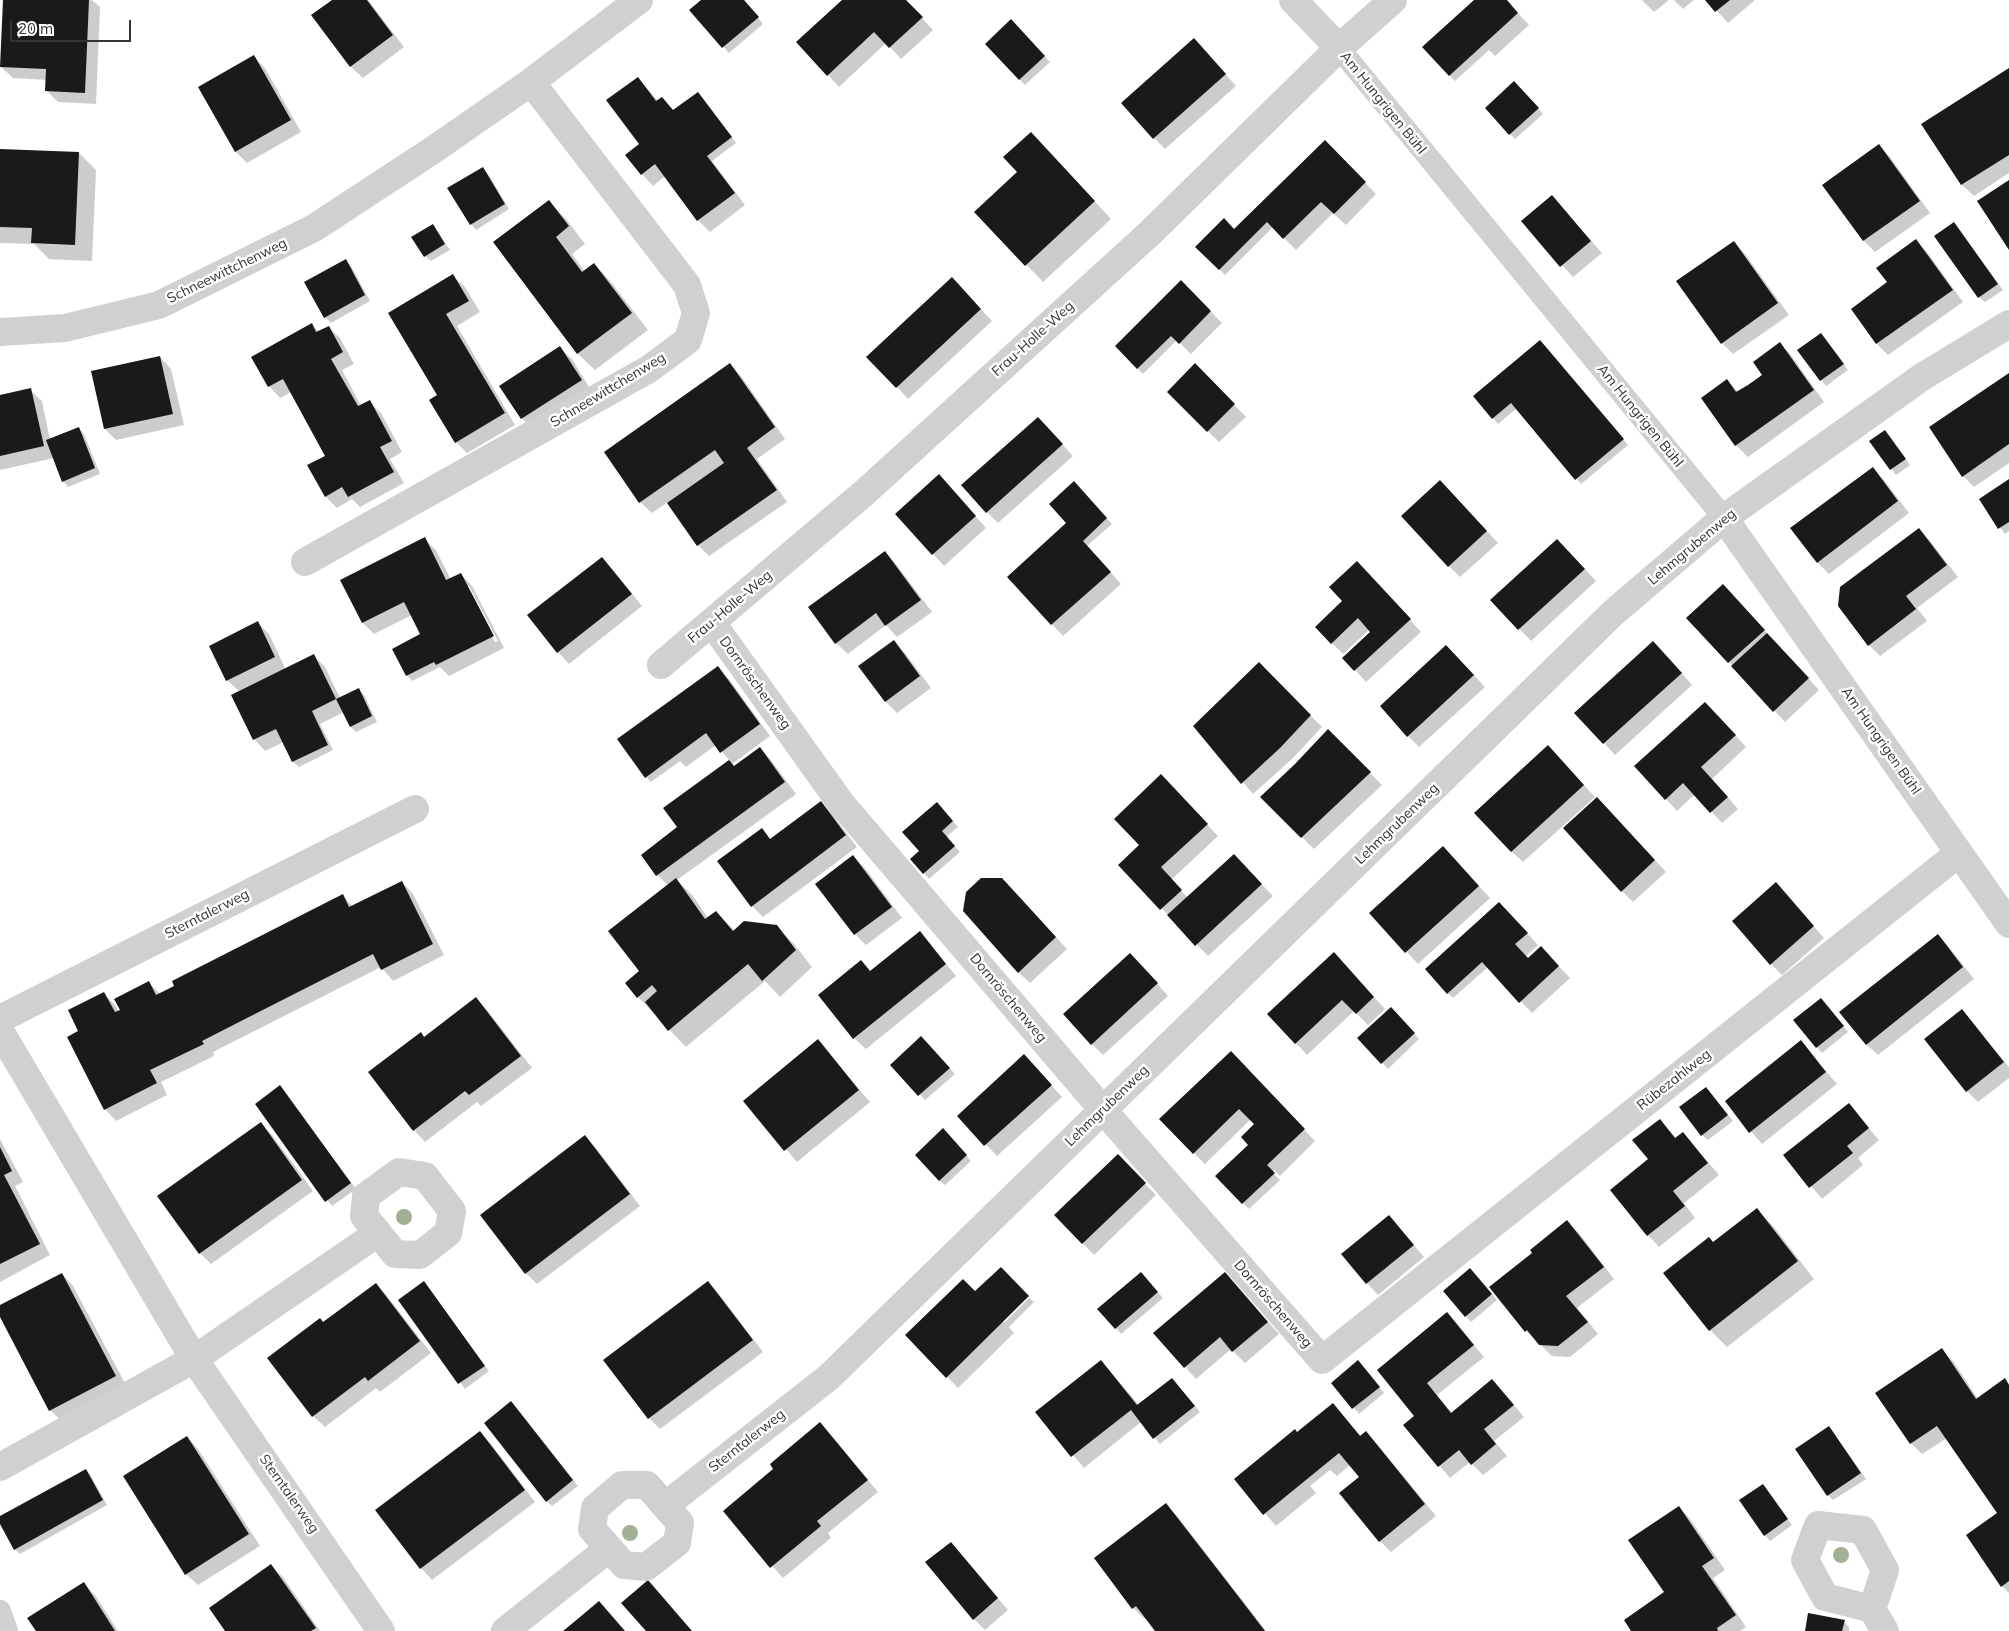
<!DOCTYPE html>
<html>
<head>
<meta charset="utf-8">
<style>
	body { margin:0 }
	#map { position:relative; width:2009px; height:1631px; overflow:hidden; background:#fff; font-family:Mulish,sans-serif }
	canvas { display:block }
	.scale { position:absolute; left:10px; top:20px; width:121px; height:22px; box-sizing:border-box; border:2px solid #333; border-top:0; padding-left:6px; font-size:15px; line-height:18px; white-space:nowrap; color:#333; -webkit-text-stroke:4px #fff; paint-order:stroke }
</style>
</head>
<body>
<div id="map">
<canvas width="2009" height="1631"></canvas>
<div class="scale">20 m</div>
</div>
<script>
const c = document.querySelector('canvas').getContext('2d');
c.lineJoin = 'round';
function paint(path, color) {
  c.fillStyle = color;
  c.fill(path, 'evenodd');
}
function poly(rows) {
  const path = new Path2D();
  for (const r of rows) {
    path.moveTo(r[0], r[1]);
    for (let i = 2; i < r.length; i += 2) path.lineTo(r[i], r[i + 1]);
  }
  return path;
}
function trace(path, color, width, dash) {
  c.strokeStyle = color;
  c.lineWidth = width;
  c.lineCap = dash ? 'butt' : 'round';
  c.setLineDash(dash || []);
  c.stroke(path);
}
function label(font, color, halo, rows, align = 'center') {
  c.font = font + ' Mulish,sans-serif';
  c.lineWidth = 5;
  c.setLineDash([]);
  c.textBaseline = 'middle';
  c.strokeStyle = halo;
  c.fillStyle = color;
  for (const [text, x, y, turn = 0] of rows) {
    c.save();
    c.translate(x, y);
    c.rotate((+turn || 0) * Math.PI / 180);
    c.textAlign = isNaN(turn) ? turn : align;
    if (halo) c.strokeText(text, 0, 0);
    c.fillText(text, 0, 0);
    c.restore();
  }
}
paint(poly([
	[4,0,92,0,100,7,96,104,58,102,46,90,47,80,13,78,1,67],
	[334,0,368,0,404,47,363,78,351,67,313,16],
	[702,0,744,0,763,24,729,53,691,10],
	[844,0,905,0,933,30,901,59,886,43,839,87,798,42],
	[1476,0,1506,0,1529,25,1495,56,1489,50,1455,81,1449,75],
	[1642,0,1669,0,1654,12],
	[1674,0,1694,0,1683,9],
	[1707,0,1755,0,1728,23],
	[1017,27,1050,62,1025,85,987,44],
	[1205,51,1236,86,1165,149,1154,138],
	[254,57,265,68,301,132,247,163,236,152],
	[2009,69,2009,173,1974,196,1962,185,1923,124],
	[638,78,658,101,662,99,674,111,698,93,736,143,712,161,745,205,710,232,698,220,665,176,653,186,642,174],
	[1520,88,1543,114,1515,139,1510,134],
	[1325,142,1376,194,1346,225,1333,213,1296,250,1273,227,1225,275,1197,247,1234,231],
	[1879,146,1890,157,1930,213,1875,252,1863,240],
	[0,150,79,153,96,170,92,261,49,259,34,244,0,243],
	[1048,151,1111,219,1043,282,976,212],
	[483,169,488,174,509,209,476,230,471,224],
	[1552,196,1602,253,1573,277,1523,221],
	[549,202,566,219,585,244,572,254,585,272,594,264,611,282,648,330,595,370,577,353],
	[1954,223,2003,290,1985,302,1979,297],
	[433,225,450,250,431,261,425,256],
	[1916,241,1927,252,1963,302,1888,355,1877,344,1852,309,1889,283],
	[1734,242,1745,254,1789,315,1733,354,1722,343],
	[345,261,351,266,370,301,331,323,325,317],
	[453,276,465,287,480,312,457,326,515,425,467,453,456,442,439,395,390,314],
	[1181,282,1222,323,1191,354,1177,340,1143,374,1116,346],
	[963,290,992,321,908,399,897,387],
	[312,325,319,332,328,327,340,338,354,364,342,370,361,406,369,402,381,413,402,452,390,459,404,483,360,507,352,499,337,508,326,497,309,466,326,456,291,392,280,398,269,386],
	[1821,335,1848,370,1826,386,1799,351],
	[1780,344,1791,355,1824,402,1748,457,1736,445,1702,398,1727,380,1738,392,1763,375],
	[1546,347,1628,445,1581,484,1517,408,1498,424,1493,418],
	[560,348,572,359,592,392,533,430,522,418,501,387],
	[160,357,171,369,184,425,116,440,105,429],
	[730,365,741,376,785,439,757,459,787,502,709,556,698,545,668,502,652,513,640,502],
	[1195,365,1246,417,1219,442,1169,392],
	[2009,375,2009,463,1974,487,1963,476],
	[30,390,42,401,50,440,79,429,84,434,100,474,68,487,63,481,54,458,0,470,0,396],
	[1049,430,1073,456,998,523,987,512],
	[1885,432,1910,465,1896,475,1871,442],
	[1872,469,1884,480,1909,513,1829,574,1818,563,1792,529],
	[2009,481,2009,531,2005,534,1980,500],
	[950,488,986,528,944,566,897,514],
	[1079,488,1112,524,1087,546,1121,584,1063,636,1008,577,1066,525],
	[1452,493,1498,543,1460,577,1449,566],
	[1919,529,1930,541,1958,577,1917,608,1927,621,1880,656,1869,645],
	[424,539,436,550,451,580,461,574,472,586,504,648,449,676,440,667,412,681,407,675,425,640,412,615,374,634,363,623,342,581],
	[467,586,469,586,498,641,495,642],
	[885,552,896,564,932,612,897,637,886,625,848,654,836,643],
	[1569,552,1596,581,1531,641,1492,600],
	[602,558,613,570,642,606,569,664,558,652],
	[1369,574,1421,632,1366,682,1344,658,1372,632,1370,629,1343,654,1332,643],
	[1734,597,1819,690,1785,722,1688,618],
	[258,623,269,634,286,670,314,656,325,667,340,698,358,690,364,695,377,722,356,732,351,727,344,712,320,724,333,750,299,767,293,762,284,742,265,751,254,739,240,692,227,680],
	[893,641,905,653,931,688,897,713,886,702,860,666],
	[1665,654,1692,685,1615,755,1604,743],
	[1458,658,1485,687,1419,747,1408,736],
	[1259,664,1322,727,1292,759,1253,794,1195,726],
	[717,668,729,679,770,736,732,764,735,767,760,748,771,760,796,794,677,880,693,896,708,918,716,912,735,931,776,927,794,944,812,967,780,997,765,981,686,1047,638,997,641,971,668,885,657,875,679,827,665,808,730,761,716,745,686,767,680,761,651,782,646,777],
	[1717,715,1746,747,1712,779,1738,809,1722,823,1695,794,1677,811,1666,799],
	[1328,731,1382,785,1314,849,1262,797,1296,765],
	[1559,758,1595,797,1523,862,1511,851],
	[1172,788,1218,836,1171,880,1188,898,1245,867,1273,896,1208,956,1120,865,1140,845],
	[821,803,832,814,857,847,763,917,752,906,762,830,771,840],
	[942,809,958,827,946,837,960,852,929,879,912,859,921,851],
	[1608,810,1666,872,1633,902,1622,891],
	[853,857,865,868,902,918,866,945,855,934],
	[1454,859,1490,898,1418,964,1371,913],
	[402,882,413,894,444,955,393,981,381,967,213,1052,214,1056,161,1082,167,1095,116,1121,105,1109,80,1032,104,994,115,1005,119,1012,149,983,160,994,343,896,353,907],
	[1014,891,1067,949,1030,983,1018,972],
	[1787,895,1824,938,1782,975,1771,964],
	[1510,915,1538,945,1526,956,1528,959,1552,959,1570,978,1532,1013,1488,967,1453,998,1448,993],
	[920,932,956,976,866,1049,854,1038,861,961,871,971],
	[1938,935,1949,947,1974,979,1878,1055,1866,1044],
	[1345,965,1385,1009,1368,1025,1354,1011,1307,1055,1296,1043],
	[1142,966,1168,996,1103,1055,1092,1044],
	[476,999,487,1010,532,1068,481,1106,477,1102,425,1142,414,1130,425,1038],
	[1826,1005,1848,1032,1822,1053,1817,1047],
	[1962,1011,2009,1067,2009,1078,1978,1102,1967,1091],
	[1396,1014,1419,1039,1388,1069,1359,1038],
	[818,1041,870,1102,797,1162,745,1101],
	[1801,1042,1837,1084,1762,1144,1726,1102],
	[927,1043,955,1074,925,1100,891,1065],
	[1242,1065,1315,1141,1280,1176,1274,1170,1272,1172,1280,1180,1249,1209,1217,1176,1256,1154,1256,1124,1251,1119,1205,1164,1194,1153],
	[1035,1067,1062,1097,997,1156,959,1116],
	[280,1087,356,1189,332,1206,256,1104],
	[1711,1094,1733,1121,1708,1140,1702,1135],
	[1849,1105,1879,1140,1858,1158,1863,1165,1822,1199,1785,1155],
	[1660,1121,1676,1138,1683,1133,1719,1175,1684,1203,1695,1218,1659,1247,1648,1235,1650,1160],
	[261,1124,272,1135,313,1191,211,1264,200,1253],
	[948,1135,971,1161,945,1185,939,1180],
	[585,1137,596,1148,640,1206,537,1284,526,1273],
	[0,1139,23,1182,15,1186,50,1255,0,1282],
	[1118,1156,1156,1195,1094,1255,1056,1215],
	[1757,1210,1774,1227,1814,1279,1727,1347,1710,1330,1714,1243],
	[1389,1216,1424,1257,1378,1295,1367,1283],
	[1567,1222,1579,1233,1614,1279,1577,1308,1598,1334,1570,1357,1552,1356,1526,1331,1534,1253],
	[62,1274,73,1286,127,1387,62,1421,50,1410,0,1314,0,1307],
	[1225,1274,1279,1334,1245,1363,1231,1349,1196,1379,1155,1333],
	[1476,1275,1497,1300,1471,1322,1466,1316],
	[1146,1279,1163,1298,1121,1334,1099,1309],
	[424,1282,489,1371,465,1389,399,1300],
	[708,1282,719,1294,763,1352,660,1429,649,1418],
	[376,1284,387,1296,431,1353,380,1392,376,1388,325,1427,313,1416,324,1324],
	[1029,1298,1034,1302,1009,1327,1014,1333,958,1388,907,1335,1003,1321,1004,1323],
	[1447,1314,1484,1357,1437,1395,1452,1413,1503,1392,1524,1417,1494,1441,1507,1456,1483,1475,1470,1462,1450,1478,1405,1425,1416,1416],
	[1941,1350,1953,1361,1978,1399,2005,1380,2009,1384,2009,1593,2002,1586,1998,1514,1947,1438,1922,1454,1911,1443],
	[1101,1361,1139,1405,1177,1385,1200,1412,1160,1444,1141,1422,1084,1468,1037,1412],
	[1363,1367,1384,1393,1359,1414,1333,1383],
	[1333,1405,1361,1436,1366,1433,1377,1444,1436,1516,1391,1552,1380,1541,1360,1478,1350,1465,1337,1476,1330,1470,1310,1486,1316,1493,1276,1526,1235,1479,1298,1434],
	[516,1408,578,1486,552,1506,547,1501],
	[820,1424,878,1492,828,1533,831,1538,783,1578,725,1511,775,1469],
	[1829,1427,1866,1479,1833,1500,1828,1495],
	[480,1433,491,1444,535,1502,432,1580,421,1568],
	[187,1437,198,1449,260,1546,198,1585,186,1574],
	[86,1470,91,1476,107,1505,20,1554,15,1549,0,1522,0,1518],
	[1763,1485,1792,1525,1770,1541,1765,1535],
	[1166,1505,1177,1516,1266,1631,1156,1631,1147,1618,1145,1619,1133,1608,1095,1559],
	[1679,1507,1690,1519,1725,1570,1713,1578,1746,1627,1740,1631,1633,1631,1666,1592],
	[951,1543,1008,1610,985,1630,974,1619],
	[271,1566,283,1577,320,1631,227,1631],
	[84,1584,95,1595,118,1631,37,1631],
	[1844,1622,1849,1627,1849,1631,1806,1631]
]), '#0003');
paint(poly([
	[3,0,89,0,85,93,45,91,46,69,0,67],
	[332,0,367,0,393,35,350,67,311,15],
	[701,0,744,0,759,17,722,48,689,10],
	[842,0,906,0,923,17,889,48,874,32,827,76,796,42],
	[1474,0,1507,0,1518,13,1449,76,1422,47],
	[1705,0,1730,0,1715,12],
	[1011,19,1045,56,1019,80,985,44],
	[1194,38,1226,74,1153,139,1121,103],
	[254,55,291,120,235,152,198,87],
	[2009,68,2009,155,1961,185,1921,124],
	[638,77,656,101,662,97,673,110,698,92,732,137,707,156,735,193,697,221,655,164,641,175,625,155,639,144,606,100],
	[1514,81,1539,108,1509,135,1485,108],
	[1031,132,1095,201,1025,266,974,212,1017,172,1003,157],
	[1325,140,1366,182,1334,214,1321,202,1283,239,1267,222,1219,270,1195,247,1224,218,1234,229],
	[1879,144,1920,201,1863,241,1822,185],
	[0,149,79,152,75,245,31,243,32,228,0,227],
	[483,167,505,204,470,225,447,188],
	[2009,180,2009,250,1977,201],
	[1552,195,1591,241,1560,267,1521,221],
	[549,200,569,226,556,237,582,272,594,263,632,313,577,354,493,242],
	[1954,222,1998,284,1978,298,1934,236],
	[433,224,445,244,424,257,411,237],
	[1916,239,1953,290,1876,344,1851,309,1887,282,1876,268],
	[1734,241,1778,303,1721,344,1676,281],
	[346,259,365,295,324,318,304,282],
	[453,274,469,301,446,314,505,413,455,443,429,400,437,395,388,313],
	[952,277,981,309,896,388,866,357],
	[1181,280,1211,311,1179,344,1171,336,1137,369,1115,346],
	[312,323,316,332,329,326,343,352,331,359,358,406,370,400,392,441,380,447,394,472,348,497,342,487,325,497,307,465,325,456,283,379,268,387,251,357],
	[1821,333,1844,364,1820,381,1797,350],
	[1540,340,1624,439,1575,480,1511,403,1492,419,1473,396],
	[1780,342,1814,390,1735,446,1701,398,1727,379,1736,392,1748,385,1762,375,1753,362],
	[560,346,582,380,521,419,499,386],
	[160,356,173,414,104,429,91,371],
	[730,363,775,427,747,448,777,490,697,546,667,503,724,463,715,450,639,503,604,452],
	[1195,363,1235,404,1207,432,1167,392],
	[2009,373,2009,444,1962,477,1929,427],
	[31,388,44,446,0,456,0,395],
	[1038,417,1063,444,986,513,961,485],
	[79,427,95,468,62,482,46,440],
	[1885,430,1906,459,1890,470,1869,441],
	[1873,467,1898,501,1817,563,1790,528],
	[939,474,976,516,932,555,895,514],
	[2009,479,2009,522,1998,529,1979,499],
	[1440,480,1487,531,1448,567,1401,516],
	[1074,481,1107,518,1083,541,1111,572,1051,625,1007,577,1066,523,1049,504],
	[1919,528,1947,565,1906,596,1916,609,1868,646,1838,606,1840,587],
	[425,537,446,580,461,573,494,636,436,665,434,662,406,676,392,649,420,634,404,602,362,623,340,580],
	[1557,539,1585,569,1518,630,1490,600],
	[885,551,921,600,885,626,876,613,835,644,808,607],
	[602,557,632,594,557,653,527,615],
	[1357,561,1411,619,1354,671,1342,658,1370,632,1358,618,1331,644,1315,627,1342,601,1329,587],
	[1723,584,1765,630,1728,663,1686,618],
	[258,621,275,657,226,681,209,646],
	[1767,633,1809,678,1773,712,1731,666],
	[894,640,920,676,885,702,858,666],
	[1653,641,1682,673,1603,744,1574,713],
	[1446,645,1474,675,1407,737,1380,706],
	[314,654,336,699,359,688,372,716,350,727,336,699,312,711,328,745,292,762,276,729,253,740,231,695],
	[1259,662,1311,715,1280,748,1241,784,1193,726],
	[718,666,760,724,720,753,706,733,645,778,617,739],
	[1705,702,1736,735,1701,767,1728,797,1710,813,1683,783,1665,800,1634,766],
	[1328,729,1371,772,1301,838,1260,797,1295,764],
	[1548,745,1584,785,1511,852,1474,813],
	[760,747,785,782,656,876,641,855,677,827,663,808,729,760,734,766],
	[1161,774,1208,824,1161,867,1182,890,1160,910,1118,865,1139,845,1114,819],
	[1597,797,1655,860,1621,892,1563,828],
	[821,801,846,835,751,907,717,861,762,828,770,839],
	[937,802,953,821,942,831,955,846,923,874,910,859,919,851,902,832],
	[1443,846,1479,886,1405,953,1369,913],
	[1234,854,1262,884,1195,946,1167,915],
	[853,855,892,907,854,935,815,884],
	[676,878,705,919,716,911,733,931,744,921,777,925,796,950,762,981,748,964,668,1031,645,1002,657,991,652,985,637,998,625,983,639,971,608,931],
	[981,878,1002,878,1056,937,1018,973,963,911,966,892],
	[402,881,433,944,381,970,373,954,245,1019,202,1041,204,1044,150,1070,157,1083,104,1110,67,1037,78,1031,68,1010,104,992,115,1012,120,1010,114,999,149,981,156,995,174,986,172,981,343,894,349,907],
	[1776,882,1814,926,1770,965,1732,921],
	[1499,902,1528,933,1515,944,1528,958,1541,946,1559,966,1519,1003,1482,962,1447,994,1425,969],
	[920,931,946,964,853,1039,818,995,861,960,870,971],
	[1938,934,1963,967,1866,1045,1839,1012],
	[1334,952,1374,997,1356,1014,1342,1000,1295,1044,1267,1014],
	[1130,953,1158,983,1091,1045,1063,1014],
	[476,997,521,1056,469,1095,465,1091,413,1131,368,1072,421,1032,424,1037],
	[1821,998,1844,1026,1816,1048,1793,1020],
	[1391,1007,1415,1033,1381,1064,1357,1038],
	[1962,1009,2004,1062,1966,1092,1924,1039],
	[921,1036,950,1068,918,1096,890,1065],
	[818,1039,859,1090,784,1151,743,1101],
	[1801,1040,1826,1072,1749,1133,1725,1101],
	[1231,1051,1305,1129,1267,1165,1275,1173,1242,1204,1215,1176,1248,1145,1241,1137,1254,1124,1239,1109,1193,1154,1159,1119],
	[1024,1054,1052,1085,984,1146,957,1116],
	[280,1085,351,1183,325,1202,255,1104],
	[1706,1087,1728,1115,1701,1136,1679,1107],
	[1849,1103,1869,1128,1847,1146,1853,1153,1809,1188,1783,1155],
	[1660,1119,1675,1138,1683,1132,1708,1163,1673,1191,1685,1206,1647,1236,1610,1190,1648,1159,1632,1140],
	[261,1122,302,1180,199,1254,157,1196],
	[943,1128,967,1155,939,1181,915,1155],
	[585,1135,630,1194,525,1274,480,1215],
	[0,1147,12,1171,4,1175,40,1244,0,1264],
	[1118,1154,1146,1183,1082,1244,1054,1215],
	[1757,1208,1798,1261,1709,1331,1663,1273,1709,1237,1713,1242],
	[1389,1215,1414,1245,1366,1284,1341,1254],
	[1567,1220,1604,1267,1566,1296,1588,1322,1558,1346,1539,1345,1527,1330,1525,1332,1489,1287,1532,1253,1530,1250],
	[1001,1267,1029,1296,946,1378,905,1335,963,1279,975,1291],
	[1470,1268,1492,1294,1465,1317,1443,1291],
	[1141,1272,1158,1292,1115,1329,1097,1309],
	[1225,1272,1268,1322,1232,1352,1220,1337,1184,1368,1153,1333],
	[62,1273,116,1376,49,1411,0,1317,0,1305],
	[424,1281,485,1366,458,1384,398,1300],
	[708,1281,753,1340,648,1419,603,1360],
	[376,1283,420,1341,368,1381,365,1377,312,1417,267,1358,320,1318,323,1322],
	[1447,1312,1474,1345,1427,1383,1451,1413,1492,1379,1514,1405,1484,1429,1496,1444,1471,1465,1459,1450,1438,1467,1403,1425,1414,1416,1377,1370],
	[1942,1348,1976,1399,2005,1378,2009,1385,2009,1581,2001,1587,1966,1535,1997,1513,1937,1426,1910,1444,1875,1393],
	[1101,1360,1137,1405,1172,1378,1195,1406,1153,1439,1131,1410,1071,1457,1035,1412],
	[1358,1360,1380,1387,1352,1409,1331,1383],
	[511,1401,573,1480,546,1502,484,1423],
	[1333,1403,1360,1436,1366,1431,1425,1504,1379,1542,1339,1493,1359,1477,1339,1453,1263,1515,1234,1479,1295,1429,1297,1432],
	[820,1422,868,1480,817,1521,821,1526,770,1568,723,1511,773,1469,770,1464],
	[1829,1426,1861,1473,1827,1496,1795,1449],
	[480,1431,525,1490,420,1569,375,1510],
	[187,1436,249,1534,185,1575,123,1476],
	[86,1469,103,1500,14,1550,0,1524,0,1516],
	[1763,1484,1788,1519,1764,1536,1739,1500],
	[1166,1503,1225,1579,1265,1631,1155,1631,1136,1606,1132,1609,1094,1558],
	[1679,1506,1714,1558,1702,1566,1736,1615,1717,1628,1718,1631,1631,1631,1624,1620,1664,1592,1628,1540],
	[951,1542,998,1598,973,1620,925,1562],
	[271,1564,316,1628,311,1631,225,1631,209,1608],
	[648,1580,692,1631,646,1631,621,1603],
	[84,1582,115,1631,36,1631,27,1618],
	[599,1601,625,1631,563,1631,574,1622],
	[1808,1613,1845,1620,1842,1631,1805,1631]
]), '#1a1a1a');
trace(poly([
	[1339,48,1724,518],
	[0,1611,7,1631]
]), '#d0d0d0', 22);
trace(poly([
	[1293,0,1339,48],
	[0,332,65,328,159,305,314,228,433,150,531,82,639,0],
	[1724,518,1959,853],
	[305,562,649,369,688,340,696,313,687,285,531,82],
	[712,623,840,802,1103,1110,1322,1360,1959,853,2009,924],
	[661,665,864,493,1150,233,1339,48,1393,0],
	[0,1019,415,809],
	[0,1031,194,1359,381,1631],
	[0,1467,194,1359,378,1233,364,1216,366,1196,399,1172,425,1176,452,1211,448,1233,420,1255,395,1254,378,1233],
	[622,1485,647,1485,680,1523,677,1543,646,1567,624,1565,592,1529,595,1508,622,1485],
	[666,1505,829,1377,1613,613,1724,518,1922,377,2009,324],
	[1872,1609,1885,1570,1863,1530,1818,1525,1805,1560,1825,1597,1872,1609,1885,1631],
	[505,1631,608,1549]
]), '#d0d0d0', 28);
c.fillStyle = '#a2b095';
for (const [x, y] of [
	[404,1217],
	[630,1533],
	[1841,1555]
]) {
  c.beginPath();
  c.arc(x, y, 8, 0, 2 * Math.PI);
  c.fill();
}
label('14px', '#333', '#fff', [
	["Am Hungrigen Bühl",1383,103,51],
	["Schneewittchenweg",227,271,-26],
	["Frau-Holle-Weg",1033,339,-42],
	["Schneewittchenweg",608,390,-31],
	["Am Hungrigen Bühl",1640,416,51],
	["Lehmgrubenweg",1692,547,-40],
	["Frau-Holle-Weg",730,607,-40],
	["Dornröschenweg",755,683,54],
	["Am Hungrigen Bühl",1881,741,55],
	["Lehmgrubenweg",1397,824,-44],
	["Sterntalerweg",207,914,-27],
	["Dornröschenweg",1008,998,50],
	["Rübezahlweg",1674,1080,-38],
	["Lehmgrubenweg",1107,1106,-44],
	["Dornröschenweg",1273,1304,49],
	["Sterntalerweg",747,1441,-38],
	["Sterntalerweg",289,1494,55]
]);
</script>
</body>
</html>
